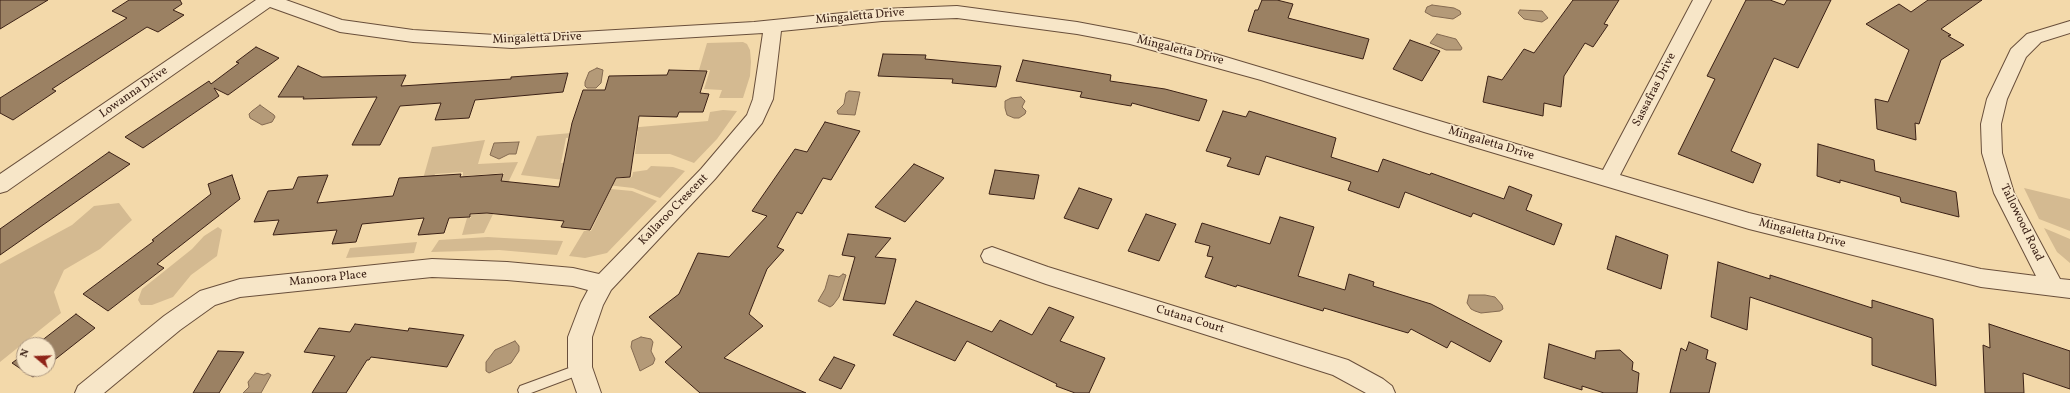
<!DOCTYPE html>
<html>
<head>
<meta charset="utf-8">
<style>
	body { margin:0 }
	#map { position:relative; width:2070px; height:393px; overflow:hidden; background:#f3d9aa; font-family:Vollkorn,serif }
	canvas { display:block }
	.north { position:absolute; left:16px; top:337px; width:40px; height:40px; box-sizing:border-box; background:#f7e6c8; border:1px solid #ac9781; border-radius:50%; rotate:289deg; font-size:11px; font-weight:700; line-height:16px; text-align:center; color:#3b2116 }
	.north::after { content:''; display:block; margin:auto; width:14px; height:18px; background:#8f2418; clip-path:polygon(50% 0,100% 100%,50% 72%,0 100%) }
</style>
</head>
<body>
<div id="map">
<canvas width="2070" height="393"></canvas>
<div class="north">N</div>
</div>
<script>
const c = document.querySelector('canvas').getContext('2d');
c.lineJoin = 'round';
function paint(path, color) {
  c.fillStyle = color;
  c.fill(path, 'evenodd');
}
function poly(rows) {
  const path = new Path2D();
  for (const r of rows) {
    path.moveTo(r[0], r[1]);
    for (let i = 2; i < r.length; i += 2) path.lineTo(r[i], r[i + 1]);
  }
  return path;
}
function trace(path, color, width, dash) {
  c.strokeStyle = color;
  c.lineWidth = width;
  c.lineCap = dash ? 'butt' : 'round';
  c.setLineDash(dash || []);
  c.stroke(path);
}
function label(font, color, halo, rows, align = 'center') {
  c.font = font + ' Vollkorn,serif';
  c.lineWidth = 3.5;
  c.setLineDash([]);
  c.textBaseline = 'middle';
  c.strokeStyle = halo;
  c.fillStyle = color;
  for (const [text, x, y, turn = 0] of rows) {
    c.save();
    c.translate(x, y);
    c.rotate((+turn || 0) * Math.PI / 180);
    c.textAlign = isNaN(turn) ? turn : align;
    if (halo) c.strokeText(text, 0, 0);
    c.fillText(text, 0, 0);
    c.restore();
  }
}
paint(poly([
	[743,42,747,44,750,50,751,62,750,76,743,98,719,98,722,90,704,89,710,70,699,70,707,43],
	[723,110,737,111,717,139,694,163,670,154,635,154,638,131,566,138,561,163,591,162,598,181,632,177,633,172,647,170,651,166,673,167,685,171,660,198,633,188,521,175,537,136,708,121,710,112],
	[485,140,478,164,518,162,484,233,462,235,467,218,471,218,471,215,489,213,494,199,497,198,504,173,463,176,463,172,435,174,431,185,421,186,432,147],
	[2024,188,2070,199,2070,231,2039,219],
	[611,189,632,191,657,201,607,253,585,258,569,256,584,231,591,231],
	[119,203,132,220,100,249,64,270,54,292,61,313,0,362,0,264,72,225,94,206],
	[218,227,222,230,217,256,191,275,173,297,152,305,141,305,138,300,142,289,192,249,204,236],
	[2044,228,2070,239,2070,263,2057,252],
	[488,237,504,238,563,241,557,255,499,250,431,252,439,240],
	[417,242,414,253,346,258,350,248]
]), '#d4ba91');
const water = poly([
	[1432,5,1454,8,1460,11,1461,14,1453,19,1432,16,1425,12,1427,7,1432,5],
	[1520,10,1542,11,1548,18,1542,22,1524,19,1518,13,1520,10],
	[1437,34,1456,39,1462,48,1461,50,1446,50,1430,43,1437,34],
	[597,68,603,70,601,83,596,88,587,88,585,86,585,82,589,72,597,68],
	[849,91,860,92,855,115,838,114,837,111,844,104,846,93,849,91],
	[1021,97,1025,101,1022,107,1026,111,1025,114,1019,118,1014,118,1007,115,1005,108,1005,101,1011,98,1021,97],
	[260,105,274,115,275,117,272,122,262,125,250,118,249,114,252,111,260,105],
	[519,142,516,154,509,154,499,159,490,155,494,143,519,142],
	[843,274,846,275,839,297,833,305,830,307,818,301,825,289,829,275,839,277,843,274],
	[1469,295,1485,295,1495,297,1502,305,1503,309,1500,311,1481,313,1475,311,1471,309,1467,303,1469,295],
	[641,337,651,339,653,342,651,351,655,359,653,364,640,371,631,347,632,341,641,337],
	[515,341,519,346,519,351,511,363,489,373,486,371,486,362,495,350,515,341],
	[255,373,264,375,268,373,271,375,261,393,243,393,249,387,248,382,255,373]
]);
paint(water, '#b49a78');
trace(water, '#846a51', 1);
const building = poly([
	[0,0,48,0,0,29,0,0],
	[129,0,180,0,182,4,173,10,184,15,158,32,147,27,52,89,56,91,13,120,0,113,0,98,127,18,112,11,129,0],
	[1262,0,1277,0,1293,4,1288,18,1369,39,1363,59,1248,31,1255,10,1258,10,1262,0],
	[1573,0,1619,0,1604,24,1608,25,1593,47,1585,43,1564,76,1561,107,1544,103,1543,116,1483,102,1488,76,1502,80,1524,49,1534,53,1573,0],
	[1746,0,1770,0,1784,5,1787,0,1831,0,1798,68,1774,58,1731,151,1761,164,1753,183,1678,154,1715,79,1707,76,1746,0],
	[1928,0,1982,0,1941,29,1951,35,1948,36,1964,45,1941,60,1919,124,1915,123,1916,140,1877,129,1875,99,1888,102,1909,50,1866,24,1899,4,1911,12,1928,0],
	[1410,40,1440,51,1422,81,1393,69,1410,40],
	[256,47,279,58,228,95,214,88,219,96,143,148,125,137,209,81,211,84,239,63,236,62,256,47],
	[883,54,926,55,925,59,1001,66,996,87,952,83,953,79,878,76,883,54],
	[1023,60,1111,75,1110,81,1165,89,1207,100,1199,121,1132,103,1131,106,1080,97,1082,92,1016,81,1023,60],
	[298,66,322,77,406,75,401,86,511,79,511,77,568,73,563,92,475,100,469,118,435,120,441,103,400,106,380,145,352,145,377,97,303,99,304,97,278,97,298,66],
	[669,70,707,71,700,93,709,94,703,112,679,112,677,117,639,116,630,177,616,178,590,230,561,227,564,221,487,213,470,214,470,217,449,218,444,233,418,235,424,218,362,224,356,242,332,244,337,230,273,235,279,220,254,222,268,191,293,189,298,177,328,175,317,203,393,196,399,178,461,174,460,177,503,174,501,181,559,187,572,123,583,90,605,90,609,76,667,75,669,70],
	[1223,111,1246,117,1249,111,1336,138,1331,157,1378,172,1383,159,1430,175,1431,173,1504,199,1509,186,1532,195,1526,210,1562,224,1554,245,1473,213,1471,217,1405,192,1399,208,1348,190,1351,182,1266,156,1259,175,1227,166,1231,158,1206,151,1223,111],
	[825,122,860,131,831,180,823,178,802,214,797,212,777,247,784,250,767,269,749,314,763,326,724,358,806,393,700,393,665,362,682,347,649,317,679,294,698,253,729,257,767,216,752,211,795,149,807,152,825,122],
	[1818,144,1874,160,1875,171,1956,192,1959,217,1901,202,1900,197,1840,180,1840,183,1817,176,1818,144],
	[109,152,130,164,0,255,0,229,109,152],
	[914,164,944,178,905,222,875,207,914,164],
	[995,170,1039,175,1034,199,989,194,995,170],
	[232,175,240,199,157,264,164,268,108,311,83,294,154,241,152,240,211,194,208,184,232,175],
	[1079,188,1112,199,1098,229,1064,218,1079,188],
	[1146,214,1176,224,1159,261,1128,251,1146,214],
	[1280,217,1314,227,1298,276,1345,290,1349,274,1374,282,1373,286,1431,304,1502,341,1490,362,1451,341,1447,348,1411,329,1408,333,1324,308,1323,311,1237,285,1236,287,1205,277,1213,257,1207,256,1210,246,1195,242,1202,223,1270,244,1280,217],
	[848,234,891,238,875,257,896,259,885,304,843,300,855,257,842,255,848,234],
	[1616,236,1668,255,1661,289,1607,269,1616,236],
	[1718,262,1770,279,1770,275,1872,308,1872,300,1933,319,1936,386,1872,365,1872,338,1750,297,1747,330,1711,317,1718,262],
	[916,301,992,332,1000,320,1032,335,1049,307,1074,317,1060,341,1105,358,1089,393,1075,393,1056,386,1057,384,967,341,955,361,893,335,916,301],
	[76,314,95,328,48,365,48,345,36,345,76,314],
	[355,324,408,331,409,328,464,335,447,367,371,357,369,360,367,360,346,393,312,393,335,356,304,352,319,328,350,332,355,324],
	[1989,324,2070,351,2070,389,2023,373,2024,393,1985,393,1983,345,1990,348,1989,324],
	[1689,342,1708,350,1706,359,1716,363,1709,393,1670,393,1681,348,1686,351,1689,342],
	[1549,344,1595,359,1596,351,1620,350,1633,362,1632,370,1639,373,1637,393,1604,393,1582,386,1582,390,1544,378,1549,344],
	[218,351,244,352,219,393,193,393,218,351],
	[24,354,24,369,43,369,33,377,12,363,24,354],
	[834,357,855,365,841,389,819,380,834,357]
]);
paint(building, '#9b8163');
trace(building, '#3b2116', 1);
const service = poly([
	[580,364,584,365,586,369,584,373,531,393,519,393,518,390,520,386,580,364]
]);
const minor = poly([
	[256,0,286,0,342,20,413,30,512,36,754,22,882,9,957,6,1077,22,1130,32,1199,49,1603,170,1693,0,1711,0,1620,175,1749,213,1981,269,2036,276,1994,193,1982,153,1981,124,1987,99,2011,49,2027,34,2070,21,2070,33,2041,42,2026,57,2007,99,2001,124,2002,153,2014,193,2060,279,2070,280,2070,298,1981,287,1749,229,1424,132,1261,80,1130,44,1077,34,957,18,882,21,781,31,773,99,762,123,715,179,611,290,603,305,592,337,592,367,601,393,577,393,568,367,568,337,581,303,588,290,573,286,507,280,432,277,240,297,215,305,180,330,104,393,75,393,78,386,164,316,200,291,240,279,432,259,507,262,573,268,599,274,701,169,747,115,753,99,763,33,512,48,413,42,340,32,270,7,7,191,0,193,0,174,256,0],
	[992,247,1048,267,1348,360,1383,379,1392,386,1395,393,1366,393,1333,375,1046,284,984,262,981,256,984,250,992,247]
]);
trace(service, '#694f3b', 2);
trace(minor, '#694f3b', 2);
paint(service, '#f7e6c8');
paint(minor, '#f7e6c8');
label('12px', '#3b2116', '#f7e6c8', [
	["Mingaletta Drive",860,17,-5],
	["Mingaletta Drive",537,39,-2],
	["Mingaletta Drive",1180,51,14],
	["Sassafras Drive",1655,90,-63],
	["Lowanna Drive",134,93,-35],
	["Mingaletta Drive",1491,144,17],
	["Kallaroo Crescent",674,210,-46],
	["Tallowood Road",2021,223,64],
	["Mingaletta Drive",1802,234,14],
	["Manoora Place",328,279,-6],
	["Cutana Court",1190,320,17]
]);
</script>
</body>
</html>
